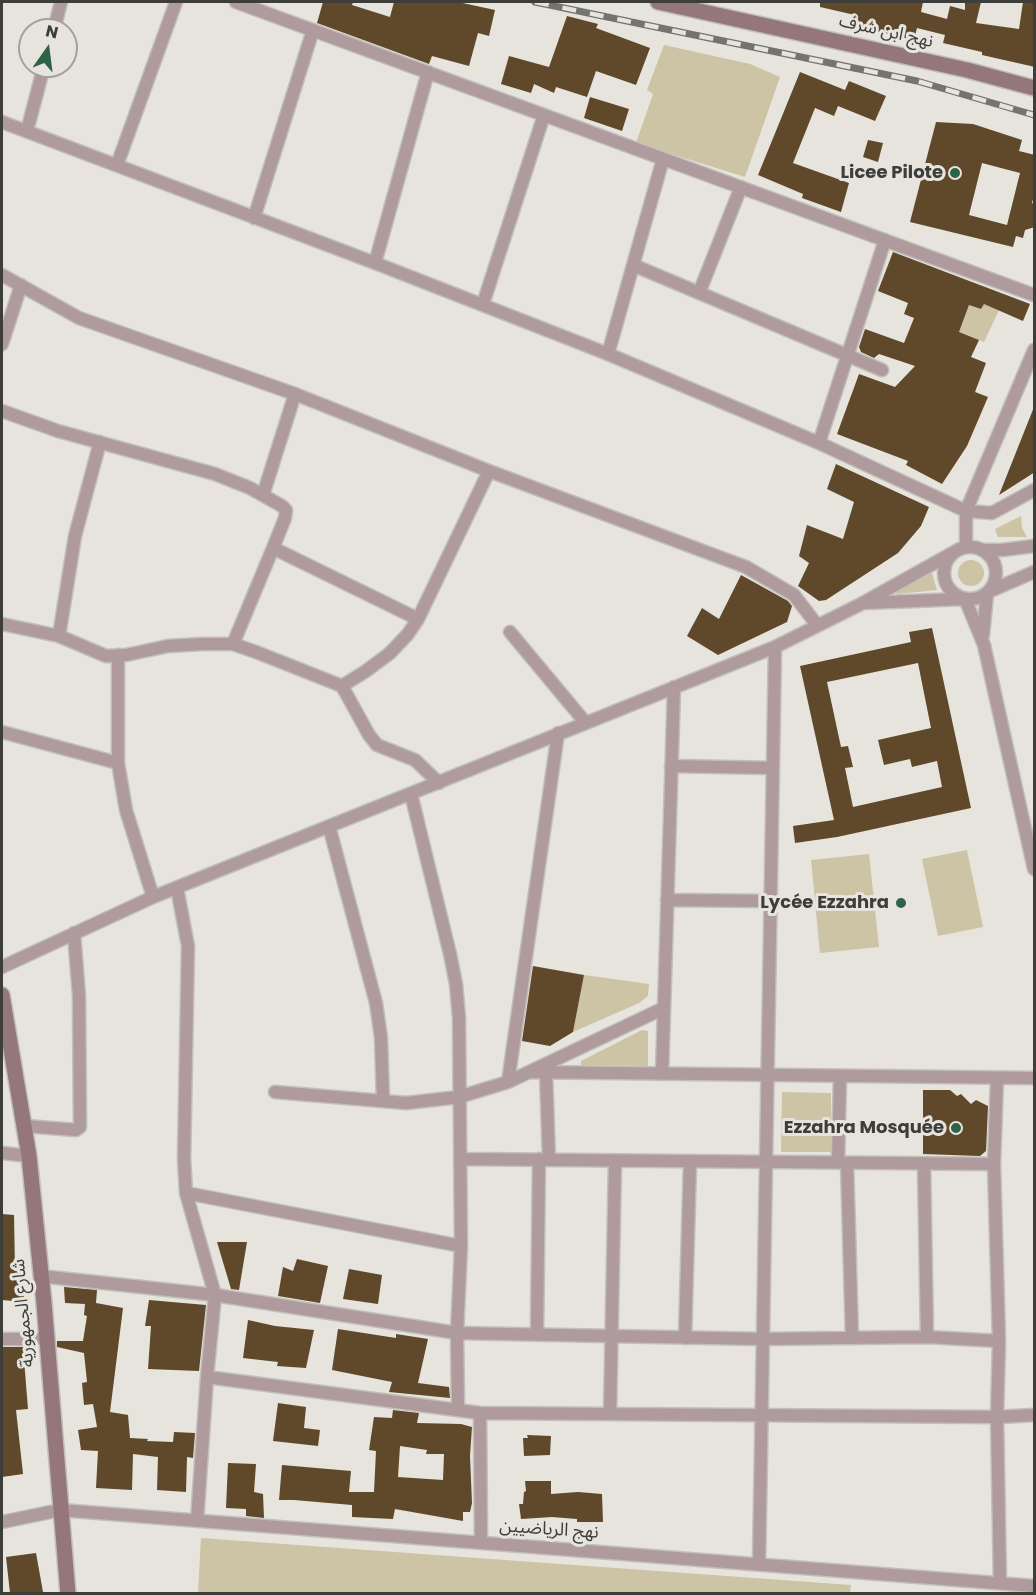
<!DOCTYPE html>
<html>
<head>
<meta charset="utf-8">
<style>
	body { margin:0 }
	#map { position:relative; width:1036px; height:1595px; overflow:hidden; background:#e6e4dd; font-family:Poppins,sans-serif }
	canvas { display:block }
	.frame { position:absolute; inset:0; border:3px solid #3d3d3a; pointer-events:none }
	.north { position:absolute; left:18px; top:18px; width:60px; height:60px; box-sizing:border-box; background:#e6e4dd; border:2px solid #a2a19c; border-radius:50%; rotate:14deg; font-size:16px; font-weight:700; line-height:24px; text-align:center; color:#3d3d3a }
	.north::after { content:''; display:block; margin:auto; width:21px; height:27px; background:#2f6347; clip-path:polygon(50% 0,100% 100%,50% 72%,0 100%) }
</style>
</head>
<body>
<div id="map">
<canvas width="1036" height="1595"></canvas>
<div class="frame"></div>
<div class="north">N</div>
</div>
<script>
const c = document.querySelector('canvas').getContext('2d');
c.lineJoin = 'round';
function paint(path, color) {
  c.fillStyle = color;
  c.fill(path, 'evenodd');
}
function poly(rows) {
  const path = new Path2D();
  for (const r of rows) {
    if (r.length === 3) {
      path.moveTo(r[0] + r[2], r[1]);
      path.arc(r[0], r[1], r[2], 0, 2 * Math.PI);
      continue;
    }
    path.moveTo(r[0], r[1]);
    for (let i = 2; i < r.length; i += 2) path.lineTo(r[i], r[i + 1]);
  }
  return path;
}
function trace(path, color, width, dash) {
  c.strokeStyle = color;
  c.lineWidth = width;
  c.lineCap = dash ? 'butt' : 'round';
  c.setLineDash(dash || []);
  c.stroke(path);
}
function label(font, color, halo, rows, align = 'center') {
  c.font = font + ' Poppins,"Noto Sans Arabic",sans-serif';
  c.lineWidth = 6;
  c.setLineDash([]);
  c.textBaseline = 'middle';
  c.strokeStyle = halo;
  c.fillStyle = color;
  for (const [text, x, y, turn = 0] of rows) {
    c.save();
    c.translate(x, y);
    c.rotate((+turn || 0) * Math.PI / 180);
    c.textAlign = isNaN(turn) ? turn : align;
    if (halo) c.strokeText(text, 0, 0);
    c.fillText(text, 0, 0);
    c.restore();
  }
}
paint(poly([
	[664,45,750,64,780,77,745,177,636,143,653,94,647,90],
	[985,302,1000,308,984,342,959,332,969,305,981,309],
	[1021,516,1022,528,1027,537,998,537,995,529],
	[971,573,13],
	[932,573,937,590,897,594,896,591],
	[967,850,983,927,938,936,922,859],
	[869,854,879,947,820,953,811,860],
	[584,975,649,984,648,996,639,1003,573,1032],
	[642,1030,648,1031,648,1066,581,1065,581,1061],
	[782,1092,831,1093,831,1152,781,1152],
	[201,1538,851,1585,850,1593,198,1593]
]), '#ccc4a5');
paint(poly([
	[323,2,353,2,352,5,390,17,394,2,458,2,495,10,489,36,478,33,469,66,432,56,429,64,317,23],
	[820,2,923,2,921,12,947,19,950,6,965,10,965,2,981,2,976,23,1019,29,1023,2,1035,2,1035,67,982,55,982,52,943,43,945,35,917,28,914,40,853,26,855,15,820,7],
	[567,16,598,24,596,28,650,48,636,85,596,71,587,97,556,87,554,93,534,84,531,93,501,84,509,56,549,67],
	[800,72,845,90,849,81,886,96,875,121,838,106,834,116,815,108,793,163,849,183,841,212,802,198,803,194,758,175],
	[590,97,629,109,622,131,584,118],
	[936,122,973,124,1022,140,1019,151,1035,155,1035,192,1032,203,1035,204,1035,227,1025,230,1023,238,1016,236,1013,247,910,222],
	[982,163,1020,173,1007,225,969,215],
	[868,140,883,143,878,162,863,157],
	[893,252,1030,304,1023,321,984,304,981,309,969,305,959,332,979,340,971,357,986,363,975,392,988,397,967,446,942,484,906,465,908,461,837,434,859,374,895,387,915,366,879,354,874,358,861,352,859,347,865,329,904,343,914,318,904,314,908,303,878,291],
	[1034,407,1035,472,999,495],
	[836,464,929,507,921,526,898,553,826,600,819,601,798,586,809,563,799,556,807,525,843,539,854,502,827,489],
	[741,575,788,601,792,606,787,622,718,655,687,636,702,608,719,619],
	[932,628,971,808,837,837,795,843,793,826,834,820,800,666,911,642,909,632],
	[918,663,931,728,878,740,884,765,910,759,912,767,937,761,942,787,853,807,845,768,853,767,848,746,841,747,827,682],
	[533,966,584,975,573,1032,550,1046,522,1041],
	[923,1090,950,1090,957,1096,961,1094,971,1104,976,1100,988,1106,986,1151,980,1156,923,1154],
	[2,1214,14,1215,15,1271,23,1272,24,1302,2,1300],
	[217,1242,247,1242,239,1290,231,1289],
	[297,1259,328,1266,320,1303,278,1296,283,1267,293,1271],
	[349,1269,382,1275,378,1304,343,1299],
	[64,1287,97,1290,96,1303,123,1308,110,1412,128,1415,130,1438,148,1439,147,1441,173,1442,174,1432,195,1433,193,1458,187,1457,186,1492,157,1490,158,1457,133,1454,132,1490,96,1488,98,1451,81,1450,78,1430,97,1427,93,1404,84,1405,82,1383,87,1382,84,1353,57,1347,57,1341,83,1341,87,1316,84,1315,85,1304,65,1303],
	[149,1300,206,1305,199,1371,148,1369,151,1326,145,1326],
	[248,1320,275,1326,314,1330,306,1368,277,1366,278,1362,243,1358],
	[338,1329,396,1338,396,1334,428,1339,418,1383,449,1387,450,1398,389,1392,392,1382,332,1370],
	[2,1347,23,1347,28,1409,16,1410,23,1474,2,1477],
	[278,1403,306,1407,304,1428,320,1430,318,1446,273,1441],
	[393,1410,419,1413,417,1423,461,1424,472,1427,470,1456,472,1503,470,1512,463,1512,463,1521,395,1509,393,1519,352,1517,352,1505,294,1500,279,1500,282,1465,351,1471,349,1492,374,1492,376,1451,369,1450,374,1417,392,1418],
	[400,1446,427,1450,426,1454,444,1454,443,1480,398,1477],
	[527,1435,551,1436,550,1455,524,1456,523,1438,528,1438],
	[228,1463,256,1464,254,1492,263,1494,264,1518,246,1516,246,1509,226,1508],
	[525,1481,551,1481,551,1494,578,1492,602,1494,603,1522,577,1522,577,1519,552,1517,521,1519,519,1504,523,1504,524,1492,526,1491],
	[36,1553,43,1592,10,1593,6,1557]
]), '#5f492a');
const street = poly([
	[236,2,1034,295],
	[54,30,61,2],
	[2,122,375,263,608,354,819,443,966,511,992,513,1034,490],
	[27,131,44,66],
	[117,165,176,2],
	[254,218,313,30],
	[375,263,428,72],
	[633,265,882,370],
	[2,275,79,318,295,394,489,471,746,567,794,595,817,625],
	[699,293,741,187],
	[483,304,544,115],
	[2,344,21,285],
	[608,354,663,159],
	[2,411,58,431,215,474,250,488,282,506,286,510,285,518,273,548,418,619,489,471],
	[819,443,885,240],
	[263,495,295,394],
	[970,573,26],
	[966,547,966,511,1034,350],
	[982,550,1002,550,1034,546],
	[990,591,1034,572],
	[965,599,984,645,1034,869],
	[865,603,962,599],
	[2,624,59,636,106,656,126,655,168,646,202,644,233,644,256,652,342,686,369,735,377,745,415,760,439,783],
	[510,632,585,722],
	[983,635,987,594],
	[59,636,75,536,100,442],
	[233,644,273,548],
	[342,686,366,671,390,653,408,634,418,619],
	[2,732,118,763,126,810,153,897],
	[118,763,118,655],
	[671,766,773,768],
	[411,794,450,954,456,984,459,1018,461,1246,457,1333,458,1410],
	[329,826,376,1003,381,1038,383,1100],
	[177,888,188,946,184,1159,186,1193,215,1295,207,1377,197,1521],
	[667,900,771,901],
	[2,967,153,897,775,647,861,604,956,551],
	[530,1072,1034,1078],
	[546,1072,549,1160],
	[662,1074,674,687],
	[997,1078,994,1164,999,1341,997,1417,1000,1583],
	[508,1082,558,733],
	[275,1092,406,1103,459,1097,508,1082,664,1008],
	[25,1126,76,1130,80,1127,79,996,74,933],
	[2,1153,29,1156],
	[461,1159,994,1164],
	[838,1163,840,1076],
	[847,1163,852,1338],
	[924,1164,927,1337],
	[186,1193,461,1246],
	[40,1276,215,1295,457,1333,762,1339,927,1337,999,1341],
	[537,1334,539,1159],
	[685,1338,690,1162],
	[2,1339,46,1339],
	[207,1377,480,1413,997,1417,1034,1415],
	[480,1413,481,1543],
	[610,1414,615,1161],
	[2,1522,60,1510,1034,1586],
	[759,1564,775,647]
]);
const secondary = poly([
	[658,2,967,70,1034,88],
	[2,995,29,1156,44,1303,68,1594]
]);
trace(street, '#c1bfb9', 15);
trace(secondary, '#c1bfb9', 18);
trace(street, '#af9a9d', 12);
trace(secondary, '#94767b', 15);
const rail = poly([
	[535,2,917,81,1034,115]
]);
trace(rail, '#74746f', 7);
trace(rail, '#e6e4dd', 4.5, [14]);
for (const [x, y, r, color] of [
	[955,173,6,"#2f6347"],
	[901,903,6,"#2f6347"],
	[956,1128,6,"#2f6347"]
]) {
  const dot = new Path2D();
  dot.arc(x, y, r, 0, 2 * Math.PI);
  c.fillStyle = color;
  c.fill(dot);
  trace(dot, '#e6e4dd', 2);
}
label('18px', '#3d3d3a', '#e6e4dd', [
	["نهج ابن شرف",886,32,13],
	["شارع الجمهورية",24,1313,-95],
	["نهج الرياضيين",549,1530,4]
]);
label('bold 18px', '#3d3d3a', '#e6e4dd', [
	["Licee Pilote",943,173],
	["Lycée Ezzahra",889,903],
	["Ezzahra Mosquée",944,1128]
], 'right');
</script>
</body>
</html>
